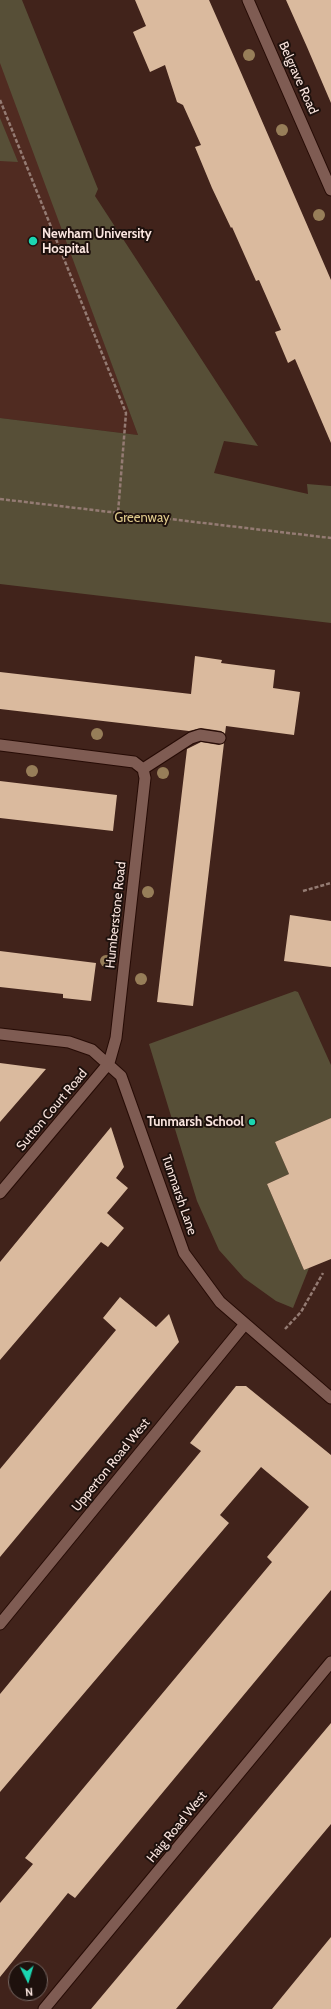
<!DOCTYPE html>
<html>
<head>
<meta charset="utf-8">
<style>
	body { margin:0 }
	#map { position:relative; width:331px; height:2009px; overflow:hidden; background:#41231b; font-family:Cabin,sans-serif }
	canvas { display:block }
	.north { position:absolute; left:8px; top:1961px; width:40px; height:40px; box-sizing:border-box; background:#1e110d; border:1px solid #766661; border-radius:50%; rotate:175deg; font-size:11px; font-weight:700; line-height:16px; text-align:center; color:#fae5df }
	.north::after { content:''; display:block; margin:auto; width:14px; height:18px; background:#1bd5b1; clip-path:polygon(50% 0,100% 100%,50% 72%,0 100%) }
</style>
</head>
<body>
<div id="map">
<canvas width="331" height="2009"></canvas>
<div class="north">N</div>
</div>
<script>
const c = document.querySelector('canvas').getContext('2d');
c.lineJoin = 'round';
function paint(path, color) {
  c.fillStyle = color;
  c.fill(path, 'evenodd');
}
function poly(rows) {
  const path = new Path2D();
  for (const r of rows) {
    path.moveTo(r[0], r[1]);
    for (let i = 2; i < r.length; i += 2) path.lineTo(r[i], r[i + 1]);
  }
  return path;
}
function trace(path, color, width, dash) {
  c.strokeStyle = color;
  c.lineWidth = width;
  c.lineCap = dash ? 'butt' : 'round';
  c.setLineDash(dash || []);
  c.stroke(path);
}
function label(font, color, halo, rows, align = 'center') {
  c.font = font + ' Cabin,sans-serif';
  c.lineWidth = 4;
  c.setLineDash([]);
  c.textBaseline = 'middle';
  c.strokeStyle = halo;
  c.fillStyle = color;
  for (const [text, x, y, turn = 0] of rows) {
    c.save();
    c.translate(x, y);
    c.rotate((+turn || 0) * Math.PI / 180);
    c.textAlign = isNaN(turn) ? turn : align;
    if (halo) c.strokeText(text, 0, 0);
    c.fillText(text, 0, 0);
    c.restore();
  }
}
paint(poly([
	[0,0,2,64,138,435,0,418]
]), '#502b21');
paint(poly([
	[0,0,22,0,98,189,95,196,258,446,224,441,214,473,308,494,307,484,331,486,331,623,0,584,0,418,138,435,0,63],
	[0,118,18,162,0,161],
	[295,991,298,992,331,1065,331,1118,275,1142,289,1174,267,1184,304,1270,309,1268,293,1308,276,1301,244,1278,219,1250,197,1201,149,1044]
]), '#574f37');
paint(poly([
	[135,0,209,0,239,68,331,280,331,443,295,359,288,363,275,332,281,330,259,280,256,281,232,227,231,228,212,188,195,147,201,145,183,105,177,102,165,65,150,72,133,32,146,26],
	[286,0,331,0,331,103,307,47],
	[195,656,222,660,221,663,275,670,273,688,300,692,294,735,226,726,225,734,221,731,201,728,189,731,0,709,0,672,191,694],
	[201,742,219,745,224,743,193,1006,157,1002,187,749],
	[0,781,117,795,113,831,0,818],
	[290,915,331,921,331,967,284,961],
	[0,951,96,963,91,1001,63,998,63,994,0,987],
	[0,1063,46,1069,0,1122],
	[331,1118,331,1259,304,1270,267,1184,289,1174,275,1142],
	[111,1127,124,1167,116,1178,128,1188,107,1213,124,1228,108,1247,101,1242,0,1360,0,1262],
	[120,1297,156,1327,169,1314,179,1342,0,1557,0,1469,116,1330,103,1318],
	[236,1386,246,1386,331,1455,331,1590,75,1898,68,1893,0,1977,0,1903,33,1864,25,1858,272,1562,267,1557,309,1507,261,1467,220,1515,229,1523,0,1792,0,1694,201,1451,190,1443],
	[331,1723,331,1824,176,2009,91,2009],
	[331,1937,331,2009,272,2009]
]), '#daba9e');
const minor = poly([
	[248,0,331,190],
	[0,745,134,762,143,769,145,778,116,1038,109,1063,0,1193],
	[143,769,191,738,200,735,220,738],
	[0,1034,69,1042,92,1050,121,1076,184,1253,220,1302,331,1398],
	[0,1624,245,1324],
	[44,2009,331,1662]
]);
trace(minor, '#260b05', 13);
trace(poly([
	[0,100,126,413,118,513],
	[0,499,331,538],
	[303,891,331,883],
	[285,1329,301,1312,323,1273]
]), '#947b73', 2.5, [4, 2]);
trace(minor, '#7f5c53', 11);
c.fillStyle = '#977e59';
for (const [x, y] of [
	[249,55],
	[282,130],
	[319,215],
	[97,734],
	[32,771],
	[163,773],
	[148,892],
	[106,961],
	[141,979]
]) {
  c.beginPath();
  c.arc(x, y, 6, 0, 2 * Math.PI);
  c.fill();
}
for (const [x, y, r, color] of [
	[33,241,5,"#1bd5b1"],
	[252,1122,4,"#1bd5b1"]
]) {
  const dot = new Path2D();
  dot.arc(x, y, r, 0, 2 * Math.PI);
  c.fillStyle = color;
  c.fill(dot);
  trace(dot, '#1e110d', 1.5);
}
label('13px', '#fae5df', '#1e110d', [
	["Belgrave Road",298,78,66],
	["Humberstone Road",116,915,-84],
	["Sutton Court Road",52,1110,-50],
	["Tunmarsh Lane",179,1195,71],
	["Upperton Road West",111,1465,-51],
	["Haig Road West",177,1827,-51]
]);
label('bold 13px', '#fae5df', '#1e110d', [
	["Newham University",42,234],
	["Hospital",42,249],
	["Tunmarsh School",244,1122,"right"]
], 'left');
label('13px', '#dec98b', '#1e110d', [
	["Greenway",142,518]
]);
</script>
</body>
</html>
